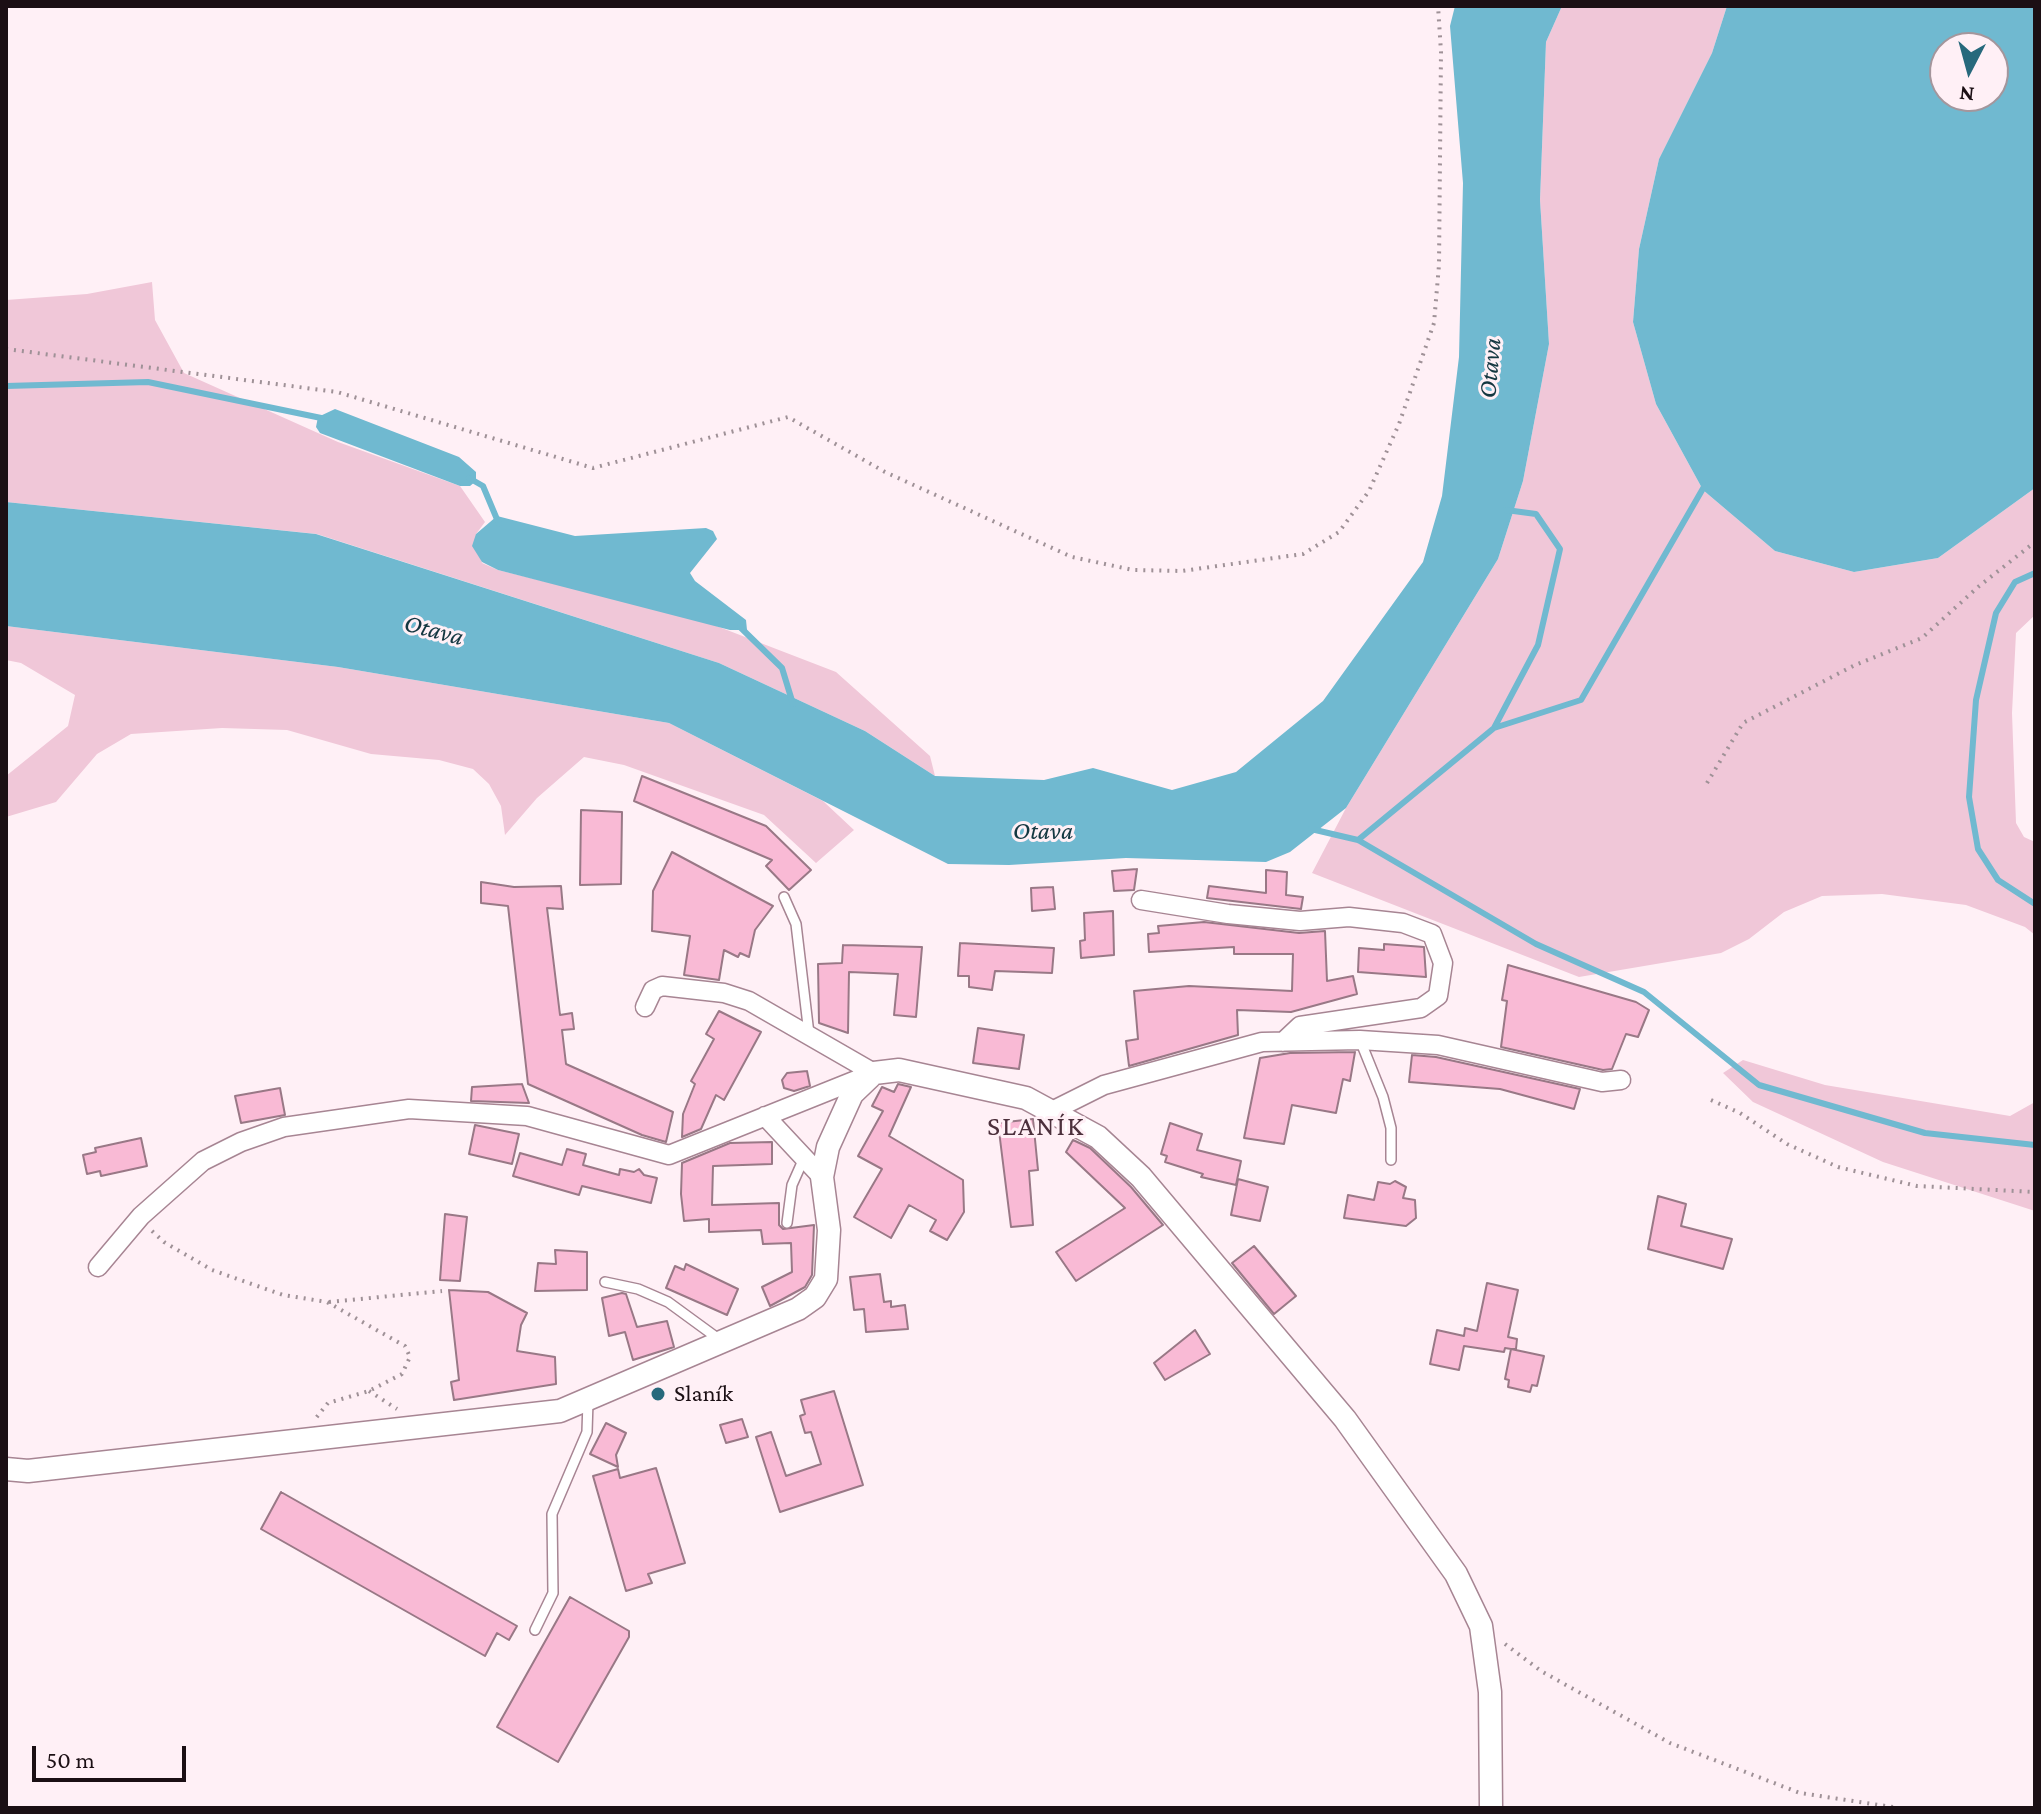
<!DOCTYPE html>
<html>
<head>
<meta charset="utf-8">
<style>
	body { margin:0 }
	#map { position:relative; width:2041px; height:1814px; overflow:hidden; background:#fff0f6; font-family:"Crimson Pro",serif }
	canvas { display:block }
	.frame { position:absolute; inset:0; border:8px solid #1b0f14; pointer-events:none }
	.north { position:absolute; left:1929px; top:32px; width:80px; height:80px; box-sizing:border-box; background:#fff0f6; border:2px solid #a4969c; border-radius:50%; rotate:186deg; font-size:22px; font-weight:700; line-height:32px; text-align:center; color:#1b0f14 }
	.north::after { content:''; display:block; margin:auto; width:28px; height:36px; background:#27697c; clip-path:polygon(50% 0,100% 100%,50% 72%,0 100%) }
	.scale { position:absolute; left:32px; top:1746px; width:154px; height:36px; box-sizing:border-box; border:4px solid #1b0f14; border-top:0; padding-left:10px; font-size:24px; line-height:28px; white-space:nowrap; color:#1b0f14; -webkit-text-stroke:6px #fff0f6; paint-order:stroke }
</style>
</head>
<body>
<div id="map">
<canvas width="2041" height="1814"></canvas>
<div class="frame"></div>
<div class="north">N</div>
<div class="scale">50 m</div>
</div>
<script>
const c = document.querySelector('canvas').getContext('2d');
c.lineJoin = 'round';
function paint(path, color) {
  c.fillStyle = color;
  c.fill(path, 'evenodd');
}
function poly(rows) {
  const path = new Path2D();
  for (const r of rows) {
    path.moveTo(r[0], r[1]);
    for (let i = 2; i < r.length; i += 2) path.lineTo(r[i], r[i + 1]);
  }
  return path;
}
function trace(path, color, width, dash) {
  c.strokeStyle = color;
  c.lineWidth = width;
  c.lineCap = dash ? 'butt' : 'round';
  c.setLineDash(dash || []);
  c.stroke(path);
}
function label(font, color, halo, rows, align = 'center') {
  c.font = font + ' "Crimson Pro",serif';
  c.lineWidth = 6;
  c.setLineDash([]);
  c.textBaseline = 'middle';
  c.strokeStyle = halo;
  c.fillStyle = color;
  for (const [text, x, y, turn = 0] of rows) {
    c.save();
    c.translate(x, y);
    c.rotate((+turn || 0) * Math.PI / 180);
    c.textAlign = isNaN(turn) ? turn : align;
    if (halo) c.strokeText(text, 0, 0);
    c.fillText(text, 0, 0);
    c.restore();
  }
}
paint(poly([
	[1562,6,1727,6,1712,53,1659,159,1639,249,1633,322,1656,404,1703,490,1775,551,1854,572,1938,558,2035,488,2035,615,2016,633,2012,713,2016,823,2024,837,2035,842,2035,935,2025,927,1966,905,1882,894,1822,896,1784,912,1749,939,1721,953,1579,977,1312,873,1346,808,1498,559,1523,481,1549,344,1540,200,1546,42],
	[152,282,155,320,184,373,338,442,460,486,485,522,476,534,482,563,498,570,701,620,836,672,930,756,935,776,865,731,719,663,317,534,6,502,6,300,87,294],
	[6,626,338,667,669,723,823,801,854,830,816,863,764,815,624,765,584,757,537,798,505,835,501,806,489,784,473,769,439,760,371,754,287,730,222,728,131,734,97,754,56,802,6,817,6,776,68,726,75,695,21,663,6,660],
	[1743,1060,1825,1085,2010,1116,2035,1102,2035,1211,1883,1162,1753,1102,1723,1073]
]), '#f0c7d8');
paint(poly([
	[1455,6,1562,6,1546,42,1540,200,1549,344,1523,481,1498,559,1346,808,1290,852,1266,862,1126,858,1009,865,948,864,669,723,338,667,6,626,6,502,316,534,719,663,865,731,935,776,1044,780,1093,768,1172,790,1236,772,1323,701,1423,562,1442,496,1459,357,1463,183,1450,26],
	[1727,6,2035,6,2035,488,1938,558,1854,572,1775,551,1703,490,1656,404,1633,322,1639,249,1659,159,1712,53],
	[1945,48,1993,48,1993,96,1945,96],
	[335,409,459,457,476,472,476,481,470,486,460,486,320,433,316,427,318,417],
	[497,516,575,536,706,528,713,531,717,539,690,573,695,581,746,620,747,630,730,630,498,570,482,562,472,546,476,534]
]), '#70b9d0');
trace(poly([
	[6,386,148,382,326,419],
	[469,478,483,486,499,524],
	[2035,573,2015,582,1996,613,1976,700,1969,797,1978,849,1998,880,2035,904],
	[740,627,782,668,793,704],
	[1494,728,1581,700,1705,485],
	[1311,829,1358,840,1536,944,1644,992,1759,1085,1925,1133,2035,1145],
	[1358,840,1494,728,1538,645,1560,549,1536,514,1506,510]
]), '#70b9d0', 6);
const building = poly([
	[642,776,766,826,811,870,789,890,766,866,772,860,634,801,642,776],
	[581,810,622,812,621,884,580,885,581,810],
	[672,852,773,906,755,930,749,957,740,953,738,957,724,950,719,980,684,975,690,936,652,931,653,891,672,852],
	[1137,869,1134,890,1114,891,1112,871,1137,869],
	[1266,870,1287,872,1286,895,1303,897,1301,909,1207,898,1209,886,1266,893,1266,870],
	[481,882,514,887,561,886,563,909,547,908,560,1015,572,1013,574,1029,562,1030,566,1064,673,1112,666,1142,642,1135,528,1084,508,906,481,903,481,882],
	[1053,887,1055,909,1032,911,1031,888,1053,887],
	[1113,911,1114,955,1081,958,1080,941,1085,940,1084,913,1113,911],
	[1204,922,1299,933,1325,931,1327,981,1353,976,1357,994,1291,1012,1237,1010,1238,1035,1129,1066,1126,1041,1138,1039,1134,991,1189,986,1292,991,1293,954,1234,954,1234,947,1149,952,1148,934,1159,933,1158,926,1204,922],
	[960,943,1054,948,1052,973,995,971,992,990,969,987,969,976,958,976,960,943],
	[1384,944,1424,947,1426,977,1358,972,1359,948,1384,950,1384,944],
	[843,945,922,947,916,1017,894,1015,898,974,849,972,848,1033,819,1023,818,964,842,963,843,945],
	[1508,965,1636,1002,1649,1010,1638,1037,1626,1034,1612,1069,1603,1070,1501,1047,1507,1001,1502,1000,1508,965],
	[719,1011,761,1032,724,1100,716,1095,701,1129,682,1137,683,1114,695,1084,691,1081,714,1039,706,1034,719,1011],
	[978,1028,1024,1035,1019,1069,973,1063,978,1028],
	[1355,1052,1350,1081,1343,1079,1336,1113,1292,1105,1284,1144,1244,1138,1260,1058,1290,1053,1355,1052],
	[1412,1055,1436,1057,1580,1089,1574,1109,1500,1089,1409,1082,1412,1055],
	[807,1071,810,1086,794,1091,784,1088,782,1080,787,1073,807,1071],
	[522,1084,529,1103,471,1101,472,1087,522,1084],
	[898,1084,911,1087,889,1136,963,1180,964,1212,947,1240,930,1231,936,1220,909,1205,891,1238,854,1217,882,1169,858,1156,883,1111,872,1106,882,1087,894,1092,898,1084],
	[280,1088,285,1115,241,1123,235,1096,280,1088],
	[1033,1119,1038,1170,1029,1171,1033,1225,1011,1227,998,1123,1033,1119],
	[1170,1123,1202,1134,1197,1150,1241,1161,1236,1185,1201,1177,1203,1174,1165,1162,1167,1156,1161,1154,1170,1123],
	[475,1125,519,1134,512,1164,469,1154,475,1125],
	[141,1138,147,1166,101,1176,100,1171,87,1174,83,1155,96,1152,95,1148,141,1138],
	[1073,1140,1090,1148,1131,1187,1163,1225,1076,1281,1056,1252,1125,1208,1066,1152,1073,1140],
	[772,1142,772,1164,713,1166,712,1205,779,1203,779,1225,783,1229,814,1225,812,1275,805,1287,770,1306,762,1287,792,1272,791,1243,763,1244,761,1230,709,1232,709,1219,684,1221,681,1194,682,1163,730,1143,772,1142],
	[567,1149,586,1154,583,1165,619,1175,620,1169,634,1172,639,1169,644,1175,657,1178,651,1203,582,1186,579,1195,513,1176,520,1153,562,1165,567,1149],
	[1238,1179,1268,1187,1260,1221,1231,1215,1238,1179],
	[1395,1181,1406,1187,1403,1198,1415,1200,1416,1218,1406,1226,1344,1218,1348,1195,1374,1200,1378,1182,1390,1184,1395,1181],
	[1658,1196,1686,1204,1681,1226,1732,1239,1723,1269,1648,1249,1658,1196],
	[445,1214,467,1217,460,1281,440,1280,445,1214],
	[1254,1246,1296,1296,1274,1314,1232,1263,1254,1246],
	[555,1250,587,1252,587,1290,535,1291,538,1263,556,1264,555,1250],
	[686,1264,738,1289,727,1315,666,1288,675,1266,684,1270,686,1264],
	[880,1274,884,1302,891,1301,891,1307,905,1305,908,1329,866,1332,864,1309,854,1310,850,1277,880,1274],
	[1487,1283,1518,1290,1508,1337,1517,1339,1516,1349,1511,1349,1544,1356,1537,1386,1532,1385,1530,1392,1508,1387,1509,1380,1505,1379,1511,1349,1505,1348,1504,1352,1464,1346,1459,1370,1430,1364,1437,1330,1464,1336,1465,1328,1477,1331,1487,1283],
	[449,1290,488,1292,527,1313,521,1325,517,1351,555,1357,556,1384,454,1400,451,1382,459,1380,449,1290],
	[622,1293,626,1294,637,1327,667,1321,674,1347,633,1360,625,1332,609,1336,602,1298,622,1293],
	[1195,1330,1210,1354,1165,1380,1154,1363,1195,1330],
	[834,1391,863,1485,780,1512,756,1437,771,1432,786,1476,821,1464,811,1432,805,1433,800,1416,805,1414,801,1400,834,1391],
	[742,1419,748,1437,726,1443,720,1425,742,1419],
	[606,1423,626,1433,616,1455,618,1467,590,1454,606,1423],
	[656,1468,685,1563,648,1574,652,1583,626,1591,593,1476,618,1469,620,1478,656,1468],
	[281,1492,517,1626,509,1640,497,1633,485,1656,261,1529,281,1492],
	[570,1597,629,1631,629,1637,558,1762,497,1727,570,1597]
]);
paint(building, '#f9bad5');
trace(building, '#997886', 2);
const service = poly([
	[784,897,796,924,809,1034],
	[1360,1040,1383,1097,1391,1128,1391,1160],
	[787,1223,792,1185,804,1158],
	[605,1282,638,1289,668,1302,720,1340],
	[535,1630,553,1593,552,1514,587,1432,588,1401]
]);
const minor = poly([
	[1141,900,1228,914,1300,921,1349,917,1403,923,1432,934,1443,963,1438,996,1421,1008,1300,1026,1283,1042],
	[645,1007,653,990,662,986,724,993,749,1001,874,1073],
	[1052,1111,1104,1085,1262,1042,1360,1040,1438,1045,1602,1082,1621,1080],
	[765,1116,822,1177],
	[98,1267,141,1216,203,1161,241,1142,284,1127,409,1109,527,1116,669,1155,871,1074]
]);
const tertiary = poly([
	[6,1469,28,1471,560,1411,798,1309,815,1297,826,1279,829,1230,822,1177,828,1147,852,1094,874,1073,899,1070,1026,1098,1098,1137,1141,1177,1345,1419,1456,1574,1481,1626,1490,1692,1491,1808]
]);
trace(service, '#a78593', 12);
trace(minor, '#a78593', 21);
trace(tertiary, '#a78593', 25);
trace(poly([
	[6,349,337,392,593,468,788,417,885,472,1072,557,1133,570,1182,571,1303,554,1339,532,1369,491,1399,424,1434,323,1439,265,1441,52,1438,6],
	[1707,783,1743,723,1855,665,1922,638,1978,587,2035,542],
	[1711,1100,1740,1113,1787,1144,1838,1167,1917,1186,2035,1192],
	[152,1231,164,1242,212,1270,283,1295,327,1302,405,1346,410,1357,402,1374,369,1391,328,1403,316,1418],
	[329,1302,442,1291],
	[369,1391,397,1409],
	[1505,1644,1541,1671,1670,1743,1800,1793,1899,1808]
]), '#9f9197', 4, [2, 6]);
trace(service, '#fff', 9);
trace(minor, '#fff', 18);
trace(tertiary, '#fff', 22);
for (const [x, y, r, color] of [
	[658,1394,8,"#27697c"]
]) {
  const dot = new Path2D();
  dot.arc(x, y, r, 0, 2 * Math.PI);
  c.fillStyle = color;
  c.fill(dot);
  trace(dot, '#fff0f6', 3);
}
label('24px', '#1b0f14', '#fff0f6', [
	["Slaník",674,1394]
], 'left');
label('italic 26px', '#143741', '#fff0f6', [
	["Otava",1490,368,-85],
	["Otava",434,630,15],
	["Otava",1043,831]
]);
c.letterSpacing = '2px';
label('28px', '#4c303c', '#fff0f6', [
	["SLANÍK",1036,1126]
]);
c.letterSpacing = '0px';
</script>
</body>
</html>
